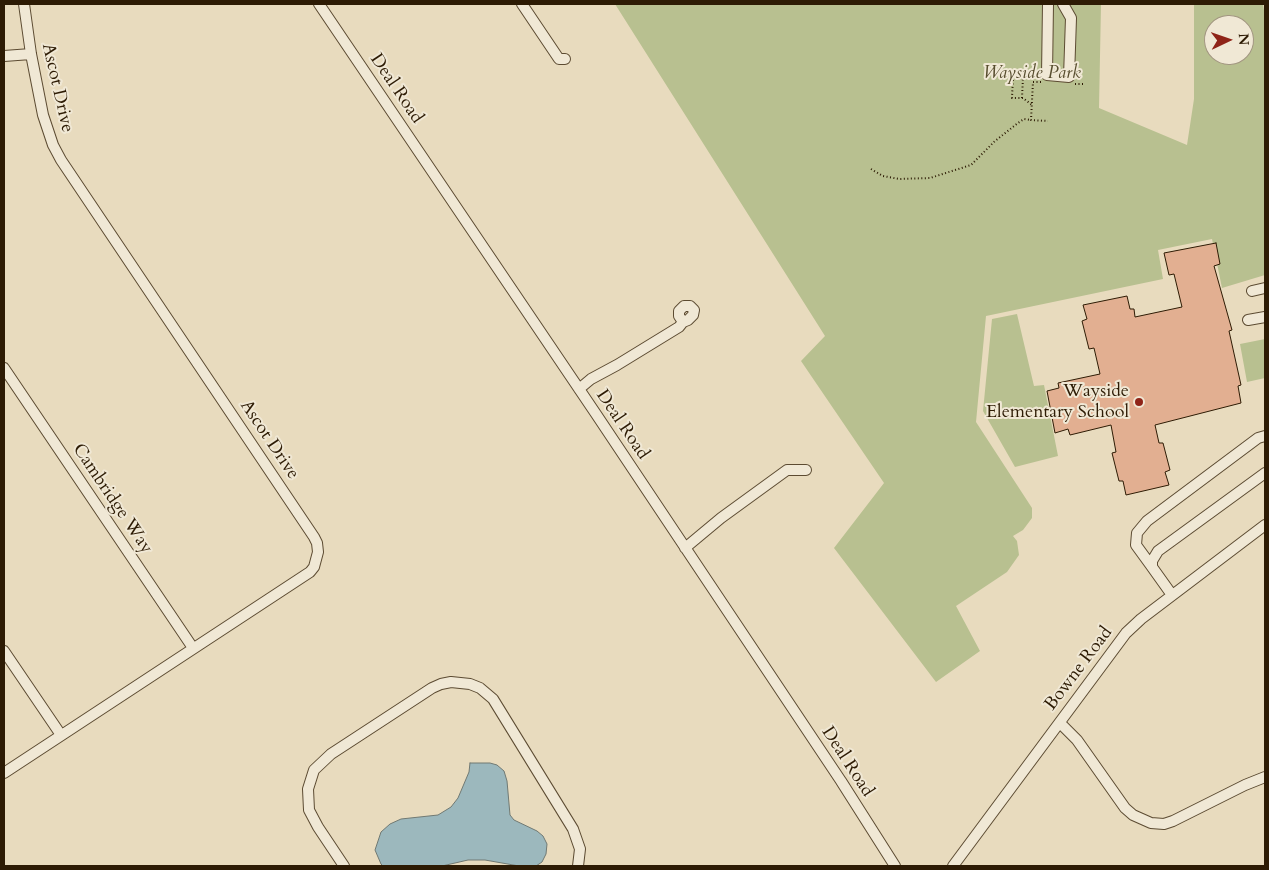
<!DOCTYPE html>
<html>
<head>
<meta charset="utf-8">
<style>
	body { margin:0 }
	#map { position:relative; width:1269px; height:870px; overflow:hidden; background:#e8dbbe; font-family:Cardo,serif }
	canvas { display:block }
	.frame { position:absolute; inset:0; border:5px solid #2d1b04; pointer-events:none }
	.north { position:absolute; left:1204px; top:15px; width:50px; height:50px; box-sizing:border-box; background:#f0e8d5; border:1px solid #a29681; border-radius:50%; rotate:87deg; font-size:14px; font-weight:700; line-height:20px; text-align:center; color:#2d1b04 }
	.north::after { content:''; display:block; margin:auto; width:18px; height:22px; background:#8f2418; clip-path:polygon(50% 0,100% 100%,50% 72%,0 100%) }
</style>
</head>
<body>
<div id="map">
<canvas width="1269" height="870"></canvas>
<div class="frame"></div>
<div class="north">N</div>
</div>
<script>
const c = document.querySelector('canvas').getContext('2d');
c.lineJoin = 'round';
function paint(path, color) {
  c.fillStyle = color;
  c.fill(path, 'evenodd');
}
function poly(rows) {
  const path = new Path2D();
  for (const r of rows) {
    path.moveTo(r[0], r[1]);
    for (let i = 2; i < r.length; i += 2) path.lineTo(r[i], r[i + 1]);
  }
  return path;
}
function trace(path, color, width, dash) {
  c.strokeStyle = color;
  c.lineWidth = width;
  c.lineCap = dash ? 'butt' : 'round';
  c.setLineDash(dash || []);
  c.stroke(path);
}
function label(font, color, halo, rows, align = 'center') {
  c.font = font + ' Cardo,serif';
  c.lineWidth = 4;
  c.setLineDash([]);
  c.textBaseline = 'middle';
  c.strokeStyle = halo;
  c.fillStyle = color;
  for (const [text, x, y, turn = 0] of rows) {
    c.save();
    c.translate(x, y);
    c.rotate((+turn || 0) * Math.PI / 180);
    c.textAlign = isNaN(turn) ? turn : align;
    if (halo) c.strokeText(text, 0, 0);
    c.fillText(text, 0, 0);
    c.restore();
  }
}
paint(poly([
	[615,4,1101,4,1099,108,1187,145,1194,99,1194,4,1263,4,1265,17,1265,275,1222,288,1212,239,1158,250,1163,279,986,316,976,422,1032,508,1032,518,1023,530,1013,536,1017,541,1019,555,1007,572,956,606,980,651,936,682,834,548,884,483,801,361,825,336],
	[1214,25,1244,25,1244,55,1214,55],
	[1017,314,1034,386,1044,385,1058,456,1015,467,983,411,992,319],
	[1265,339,1265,378,1247,382,1240,344]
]), '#b8c090');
const water = poly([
	[470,763,490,763,497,765,504,771,507,781,510,815,514,820,537,831,543,836,547,844,546,854,542,862,536,866,519,866,485,860,468,860,442,866,383,866,381,864,375,850,381,832,390,824,401,819,438,815,451,807,458,798,469,772,470,763]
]);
paint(water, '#9cb8bd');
trace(water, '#707973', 1);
const building = poly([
	[1216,243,1220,264,1214,266,1232,330,1229,331,1241,385,1238,386,1241,403,1155,425,1159,443,1163,443,1170,470,1165,472,1169,485,1126,495,1123,481,1119,481,1112,453,1116,452,1111,425,1070,435,1068,429,1055,433,1047,391,1059,388,1058,383,1100,374,1094,348,1089,349,1082,321,1087,319,1083,305,1127,296,1130,309,1134,309,1135,317,1182,307,1174,274,1169,275,1164,253,1216,243]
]);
paint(building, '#e2af91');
trace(building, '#2d1b04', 1);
const minor = poly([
	[319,4,596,414,841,781,895,866],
	[522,4,559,59,565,59],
	[1048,4,1047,75,1069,77,1071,18,1063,4],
	[4,56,31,54],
	[1252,291,1265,288],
	[1248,320,1265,317],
	[4,368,193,648],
	[579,389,591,379,617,365,679,327,683,322,688,320,693,315,694,310,690,306,684,306,679,311,679,316,683,322],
	[685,548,721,518,787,470,806,470],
	[1152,567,1136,545,1137,533,1147,521,1258,438,1265,436],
	[1172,595,1152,567,1152,561,1158,551,1265,473],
	[4,651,61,735],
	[1060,723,1077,740,1125,808,1133,815,1151,823,1164,824,1173,821,1245,785,1265,777],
	[4,773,310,572,314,567,318,552,317,543,314,537,61,160,53,145,43,115,31,54,24,4],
	[344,866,318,827,309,810,308,789,314,770,331,754,432,688,441,684,451,682,470,684,480,688,493,699,573,829,580,849,578,866],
	[953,866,1126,633,1141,619,1265,525]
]);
trace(minor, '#5c4b32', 12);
trace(poly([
	[1023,77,1038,75],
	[1041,82,1033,82,1031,120,1048,121],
	[1075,84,1083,84],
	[1022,98,1023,77,1013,76,1012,98,1023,98,1032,105],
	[871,169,883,176,899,179,930,178,971,165,995,141,1018,123,1024,119,1031,120]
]), '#2d1b04', 2, [1, 2.5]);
trace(minor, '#f0e8d5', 10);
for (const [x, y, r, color] of [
	[1139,402,5,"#8f2418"]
]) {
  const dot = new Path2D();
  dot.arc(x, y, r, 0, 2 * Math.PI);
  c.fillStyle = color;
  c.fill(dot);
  trace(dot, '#f0e8d5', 2);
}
label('italic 18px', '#574d2e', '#f0e8d5', [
	["Wayside Park",1032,74]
]);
label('18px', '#2d1b04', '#f0e8d5', [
	["Ascot Drive",57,88,77],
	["Deal Road",396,89,56],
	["Deal Road",622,425,56],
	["Ascot Drive",269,440,56],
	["Cambridge Way",112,499,56],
	["Bowne Road",1079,669,-53],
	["Deal Road",847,762,57]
]);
label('18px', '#2d1b04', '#f0e8d5', [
	["Wayside",1129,392],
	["Elementary School",1129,413]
], 'right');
</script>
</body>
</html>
